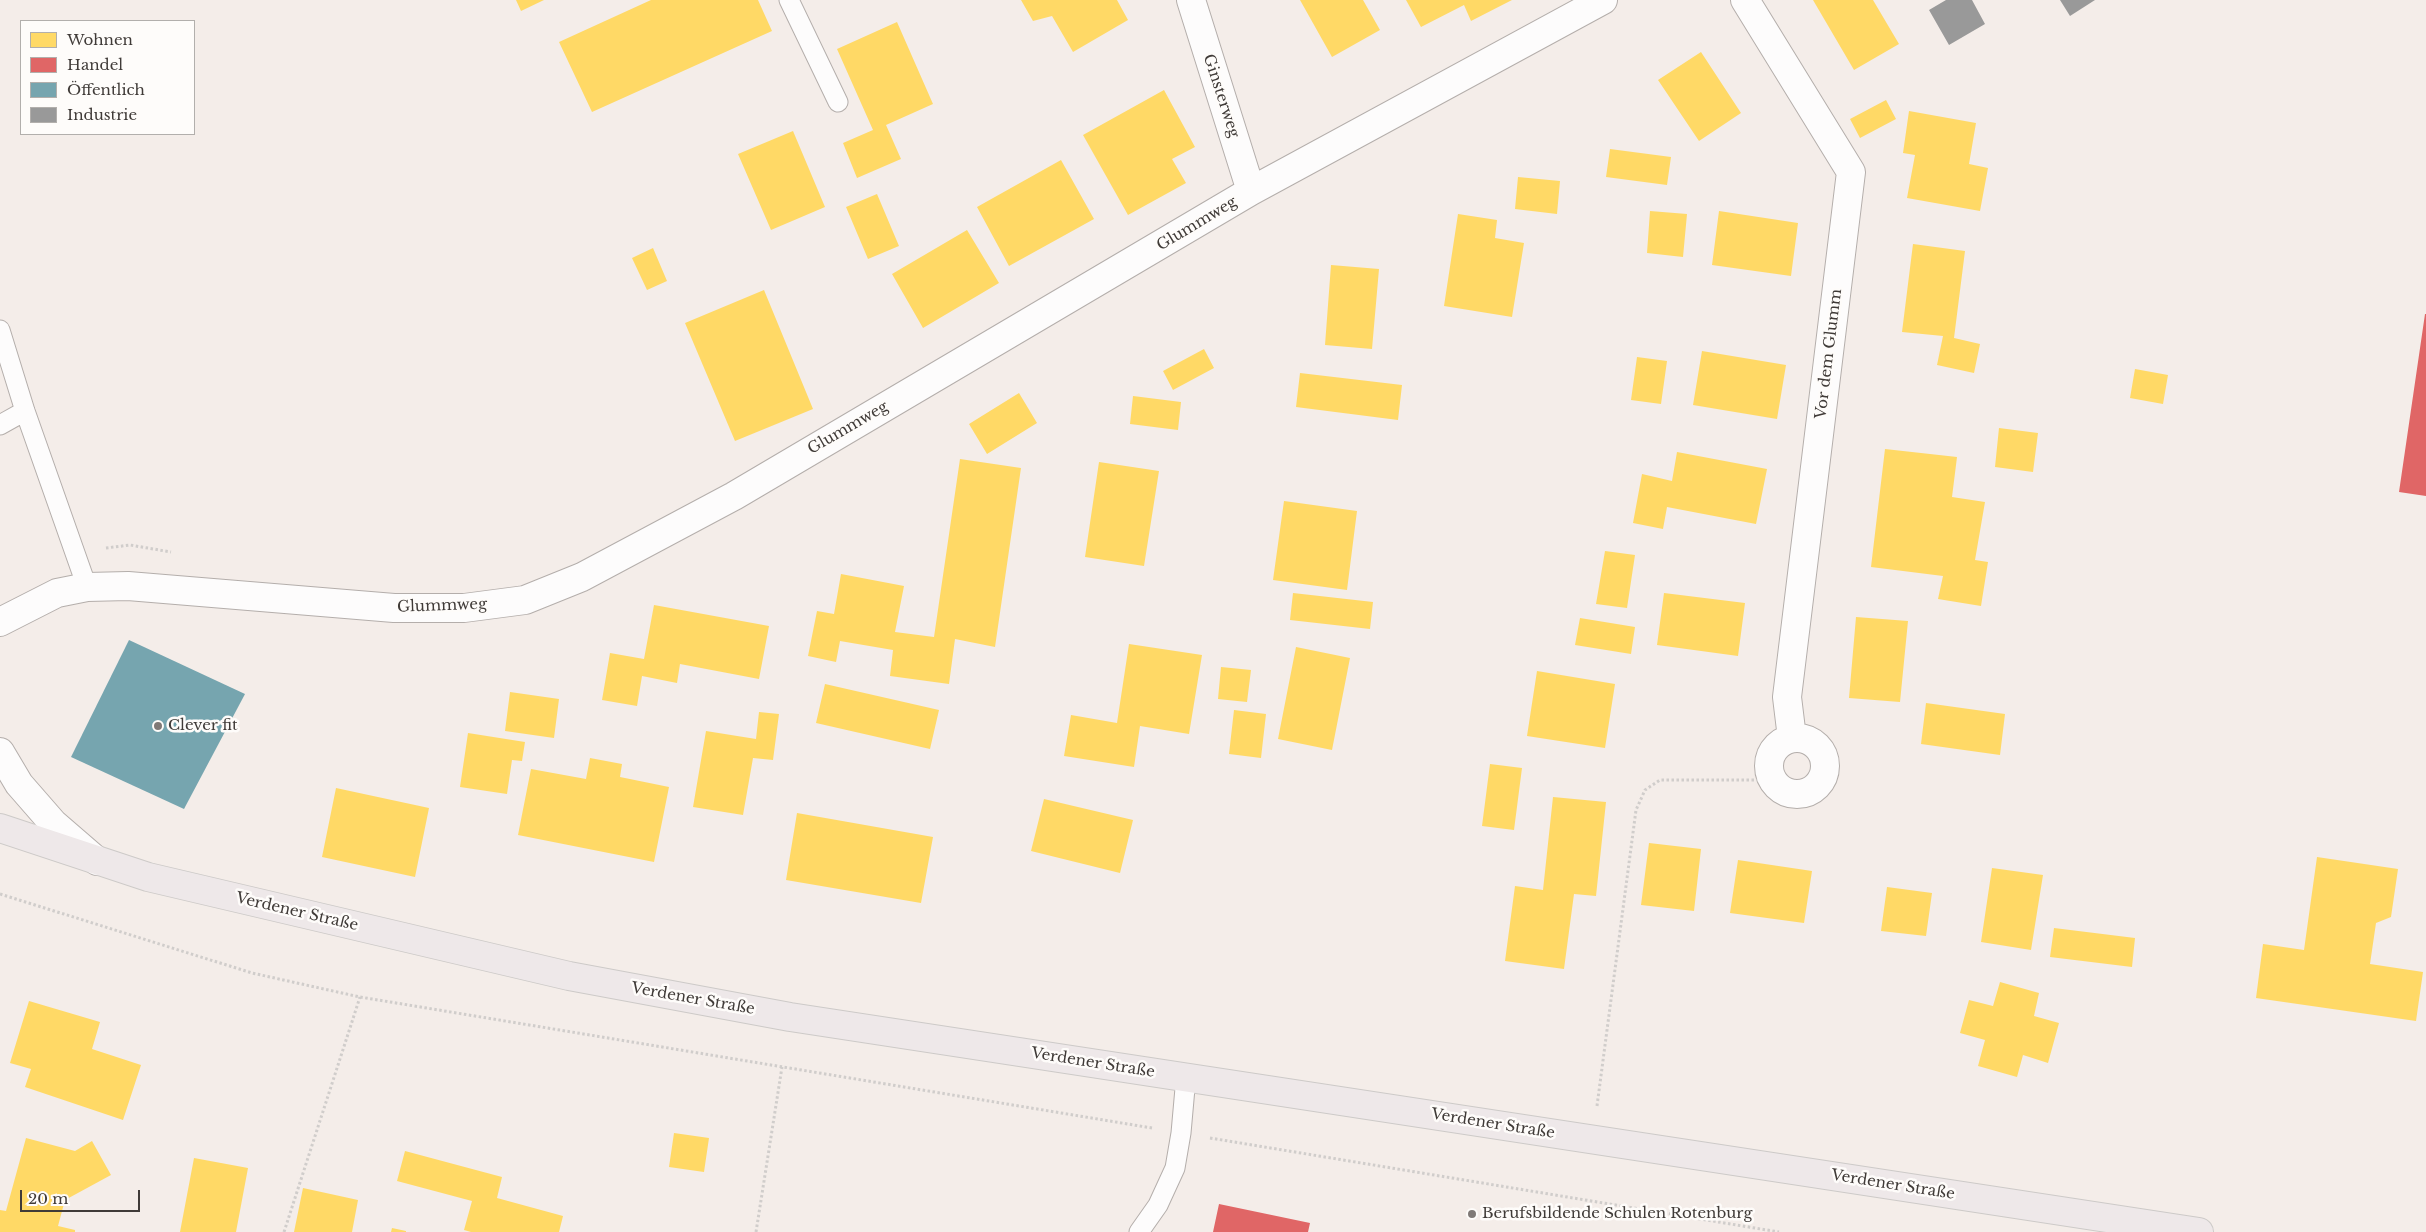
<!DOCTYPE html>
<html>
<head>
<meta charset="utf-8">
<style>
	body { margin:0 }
	#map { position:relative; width:2426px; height:1232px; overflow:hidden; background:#f4ede9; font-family:"Libre Baskerville",serif }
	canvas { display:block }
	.legend { position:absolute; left:20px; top:20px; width:175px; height:115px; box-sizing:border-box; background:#fefcfa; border:1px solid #b2afac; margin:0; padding:6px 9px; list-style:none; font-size:15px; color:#403b38 }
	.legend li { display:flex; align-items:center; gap:10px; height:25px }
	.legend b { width:25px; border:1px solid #b2afac }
	.scale { position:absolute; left:20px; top:1190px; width:120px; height:22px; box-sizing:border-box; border:2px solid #403b38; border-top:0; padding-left:6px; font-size:15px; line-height:18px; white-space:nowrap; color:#403b38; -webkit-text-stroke:4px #fefcfa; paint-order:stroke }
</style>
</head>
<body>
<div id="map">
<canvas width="2426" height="1232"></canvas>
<ul class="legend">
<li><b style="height:14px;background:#ffd966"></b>Wohnen</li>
<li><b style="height:14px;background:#e06666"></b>Handel</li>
<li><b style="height:14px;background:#76a5af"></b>Öffentlich</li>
<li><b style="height:14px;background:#999"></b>Industrie</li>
</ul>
<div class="scale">20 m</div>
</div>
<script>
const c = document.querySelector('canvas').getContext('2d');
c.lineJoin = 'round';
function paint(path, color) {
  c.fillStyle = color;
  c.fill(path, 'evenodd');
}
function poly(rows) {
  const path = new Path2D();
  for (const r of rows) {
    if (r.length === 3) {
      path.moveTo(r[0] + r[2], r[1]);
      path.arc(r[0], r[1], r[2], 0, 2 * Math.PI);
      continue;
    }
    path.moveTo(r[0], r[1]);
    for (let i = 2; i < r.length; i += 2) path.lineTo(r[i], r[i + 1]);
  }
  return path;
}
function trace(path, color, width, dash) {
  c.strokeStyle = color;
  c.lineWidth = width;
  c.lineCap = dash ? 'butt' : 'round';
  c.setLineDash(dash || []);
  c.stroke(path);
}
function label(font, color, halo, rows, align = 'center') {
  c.font = font + ' "Libre Baskerville",serif';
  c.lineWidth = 5;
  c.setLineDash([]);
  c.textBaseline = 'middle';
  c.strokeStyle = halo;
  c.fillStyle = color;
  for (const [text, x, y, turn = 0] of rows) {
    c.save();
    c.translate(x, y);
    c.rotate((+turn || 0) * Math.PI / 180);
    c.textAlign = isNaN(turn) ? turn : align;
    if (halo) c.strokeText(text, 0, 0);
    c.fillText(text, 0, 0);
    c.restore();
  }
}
paint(poly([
	[516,0,544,0,521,11],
	[651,0,758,0,772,31,592,112,559,42],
	[1021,0,1117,0,1128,20,1073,52,1052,16,1033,21],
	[1300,0,1363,0,1380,30,1332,57],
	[1406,0,1512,0,1471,21,1464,5,1421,27],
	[1813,0,1873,0,1899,44,1854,70],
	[897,22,933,104,886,125,901,159,857,178,843,143,873,130,837,49],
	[1701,52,1741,113,1699,141,1658,80],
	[1164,90,1195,147,1172,159,1186,183,1128,215,1083,135],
	[1886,100,1896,119,1860,138,1850,119],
	[1909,111,1976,123,1969,164,1988,168,1980,211,1907,198,1915,155,1903,153],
	[793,131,825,207,771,230,738,154],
	[1610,149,1671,157,1667,185,1606,177],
	[1061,160,1094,219,1009,266,977,207],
	[1518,177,1560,181,1557,214,1515,209],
	[877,194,899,246,868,259,846,207],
	[1650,211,1687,214,1683,257,1647,253],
	[1719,211,1798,223,1791,276,1712,265],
	[1458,214,1497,220,1495,238,1524,243,1512,317,1444,306],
	[967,230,999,283,923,328,892,274],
	[1913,244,1965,251,1954,338,1980,344,1974,373,1937,365,1943,336,1902,332],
	[653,248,667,281,647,290,632,258],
	[1331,265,1379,269,1372,349,1325,345],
	[764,290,813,409,735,441,685,323],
	[1204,349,1214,368,1173,390,1163,371],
	[1702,351,1786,365,1777,419,1693,405],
	[1637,357,1667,361,1661,404,1631,400],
	[2135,369,2168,375,2163,404,2130,398],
	[1300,373,1402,385,1398,420,1296,407],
	[1019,393,1037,423,987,454,969,424],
	[1133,396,1181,402,1178,430,1130,424],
	[1999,428,2038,433,2033,472,1995,467],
	[1885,449,1957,457,1952,497,1985,502,1975,560,1988,562,1981,606,1938,599,1943,576,1871,567],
	[1677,452,1767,469,1756,524,1667,507,1663,529,1633,523,1642,474,1672,481],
	[960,459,1021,468,995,647,955,639,949,684,890,676,893,650,840,641,836,662,808,656,817,611,834,614,841,574,904,586,895,632,934,637],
	[1099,462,1159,471,1144,566,1085,557],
	[1284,501,1357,511,1347,590,1273,580],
	[1605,551,1635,555,1627,608,1596,604],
	[1293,593,1373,602,1370,629,1290,620],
	[1664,593,1745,603,1738,656,1657,645],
	[654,605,769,626,759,679,680,664,677,683,642,676,637,706,602,700,610,653,644,659],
	[1856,617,1908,621,1900,702,1849,698],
	[1580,618,1635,627,1631,654,1575,645],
	[1129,644,1202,655,1189,734,1140,726,1134,767,1064,756,1071,715,1117,723],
	[1296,647,1350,658,1332,750,1278,739],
	[1221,667,1251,670,1247,702,1218,699],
	[1537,671,1615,684,1605,748,1527,736],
	[825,684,939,710,930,749,816,723],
	[510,692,559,699,554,738,505,731],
	[1926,703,2005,714,2000,755,1921,744],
	[1234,710,1266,714,1261,758,1229,754],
	[759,712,779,714,773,760,753,758,743,815,693,807,706,731,756,739],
	[468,733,525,742,522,761,512,760,507,794,460,787],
	[590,758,622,764,620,777,669,787,654,862,518,835,531,769,586,779],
	[1490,764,1522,768,1514,830,1482,826],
	[336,788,429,808,415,877,322,857],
	[1553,797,1606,802,1596,896,1574,894,1564,969,1505,961,1515,886,1543,890],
	[1044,799,1133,820,1120,873,1031,851],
	[797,813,933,837,921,903,786,880],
	[1649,843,1701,849,1694,911,1641,905],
	[2317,857,2398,869,2391,917,2376,923,2370,964,2423,972,2416,1021,2256,998,2263,944,2304,950],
	[1738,860,1812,871,1804,923,1730,913],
	[1992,868,2043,875,2031,950,1981,942],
	[1887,887,1932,893,1926,936,1881,931],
	[2054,928,2135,938,2132,967,2050,957],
	[2000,982,2039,993,2034,1016,2059,1023,2048,1063,2023,1055,2017,1077,1978,1066,1985,1040,1960,1033,1969,1000,1993,1006],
	[29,1001,100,1022,92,1049,141,1065,123,1120,25,1087,31,1069,10,1063],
	[674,1133,709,1138,704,1172,669,1167],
	[26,1138,75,1151,92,1141,111,1175,65,1200,58,1226,75,1230,75,1232,0,1232,0,1210,6,1211],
	[405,1151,502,1177,497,1198,563,1216,559,1232,471,1232,464,1230,472,1201,397,1181],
	[194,1158,248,1168,236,1232,180,1232],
	[303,1188,358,1200,352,1232,294,1232],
	[392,1228,406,1231,406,1232,391,1232]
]), '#ffd966');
paint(poly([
	[2425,314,2426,314,2426,496,2399,492],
	[1219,1204,1310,1223,1308,1232,1213,1232]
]), '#e06666');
paint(poly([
	[129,640,245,694,184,809,71,757]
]), '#76a5af');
paint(poly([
	[1946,0,1972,0,1985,24,1949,45,1929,10],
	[2060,0,2095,0,2070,16]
]), '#999');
const lane = poly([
	[789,0,838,102],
	[0,330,25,411,87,587],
	[0,425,25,411],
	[1139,1232,1158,1205,1175,1168,1181,1133,1186,1077]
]);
const street = poly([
	[1191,0,1251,191],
	[1745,0,1851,172,1787,697,1792,738],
	[0,622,57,593,87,587,128,586,394,608,464,608,525,600,582,577,734,496,1251,191,1603,0],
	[1797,766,28],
	[0,752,19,784,53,823,97,861]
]);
const primary = poly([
	[0,828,148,877,569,976,790,1017,2199,1232]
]);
trace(lane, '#b4aeab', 21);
trace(street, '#b4aeab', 30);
trace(primary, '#cdcac8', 30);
trace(poly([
	[106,548,130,545,171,552],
	[0,894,252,973,360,997,1152,1128],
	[1597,1106,1636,810,1645,790,1660,780,1774,780],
	[1210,1138,1779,1232],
	[284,1232,360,997],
	[756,1232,782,1067]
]), '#d0cdcb', 3, [2.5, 2.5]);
trace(lane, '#fdfcfc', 19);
trace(street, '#fdfcfc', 28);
trace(primary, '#eee8e9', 28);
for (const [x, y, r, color] of [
	[158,726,5,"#7f7976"],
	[1472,1214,5,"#7f7976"]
]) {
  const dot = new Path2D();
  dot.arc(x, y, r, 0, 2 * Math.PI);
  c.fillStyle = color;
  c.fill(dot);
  trace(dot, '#fefcfa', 2);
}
label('15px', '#403b38', '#fefcfa', [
	["Ginsterweg",1221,96,72],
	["Glummweg",1197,224,-31],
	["Vor dem Glumm",1829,354,-83],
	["Glummweg",848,428,-30],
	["Glummweg",442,606,-2],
	["Verdener Straße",297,912,13],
	["Verdener Straße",693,999,10],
	["Verdener Straße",1093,1063,9],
	["Verdener Straße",1493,1124,9],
	["Verdener Straße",1893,1185,9]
]);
label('15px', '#403b38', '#fefcfa', [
	["Clever fit",168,726],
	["Berufsbildende Schulen Rotenburg",1482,1214]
], 'left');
</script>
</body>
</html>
